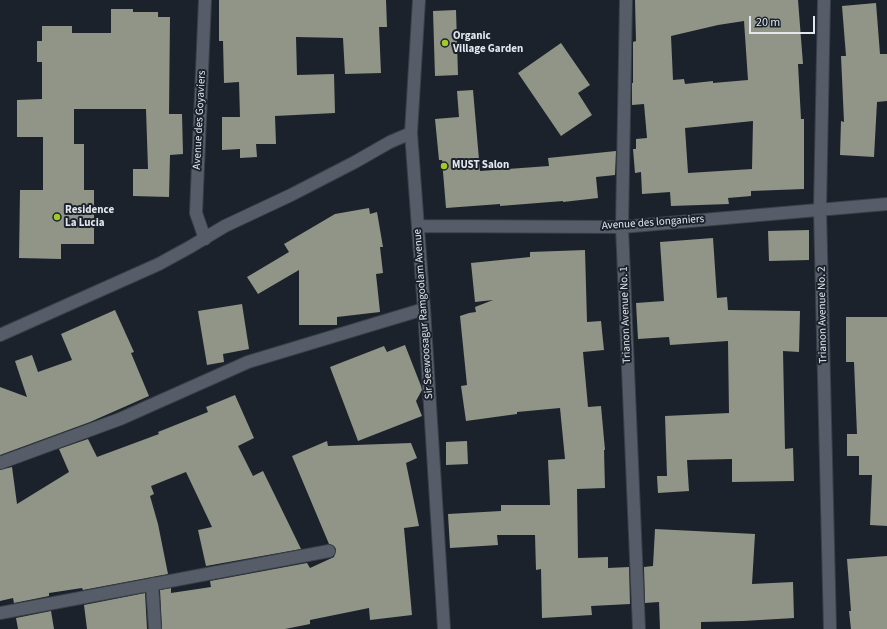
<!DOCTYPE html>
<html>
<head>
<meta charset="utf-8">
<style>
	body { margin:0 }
	#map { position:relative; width:887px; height:629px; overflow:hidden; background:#1c222c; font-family:"Source Sans 3",sans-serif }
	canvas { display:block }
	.scale { position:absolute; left:749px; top:16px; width:66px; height:18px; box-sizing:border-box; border:2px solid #e2e7ed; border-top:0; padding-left:5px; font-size:12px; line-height:14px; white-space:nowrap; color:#e2e7ed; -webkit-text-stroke:3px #1c222c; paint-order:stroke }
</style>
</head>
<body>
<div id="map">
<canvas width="887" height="629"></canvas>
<div class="scale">20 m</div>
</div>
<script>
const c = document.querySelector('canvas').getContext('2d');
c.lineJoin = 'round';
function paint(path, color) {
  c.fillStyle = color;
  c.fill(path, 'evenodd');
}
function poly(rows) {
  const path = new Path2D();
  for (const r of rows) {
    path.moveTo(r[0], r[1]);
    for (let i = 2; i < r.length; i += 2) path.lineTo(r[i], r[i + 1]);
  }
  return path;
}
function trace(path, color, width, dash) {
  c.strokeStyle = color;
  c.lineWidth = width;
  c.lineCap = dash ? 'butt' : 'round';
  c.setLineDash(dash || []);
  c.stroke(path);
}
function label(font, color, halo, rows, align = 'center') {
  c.font = font + ' "Source Sans 3",sans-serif';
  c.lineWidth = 4;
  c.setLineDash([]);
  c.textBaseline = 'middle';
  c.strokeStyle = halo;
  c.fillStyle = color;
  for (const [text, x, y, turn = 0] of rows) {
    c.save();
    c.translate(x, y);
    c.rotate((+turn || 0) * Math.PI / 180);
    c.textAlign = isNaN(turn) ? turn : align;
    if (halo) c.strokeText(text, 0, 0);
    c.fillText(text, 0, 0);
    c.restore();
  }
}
paint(poly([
	[219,0,386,0,387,27,379,27,381,73,345,74,343,38,296,37,297,75,334,74,335,113,275,116,276,144,256,144,257,157,240,158,240,149,222,150,222,117,240,117,239,82,224,83,223,41,219,41],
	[635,0,798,0,803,64,798,64,801,119,804,119,804,189,751,191,751,196,728,198,729,204,671,206,670,192,642,194,641,172,635,173,633,149,636,149,636,139,647,138,644,104,632,105,632,83,633,83,633,42,636,41],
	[744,21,748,80,713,83,713,81,685,84,684,79,673,80,671,36,718,25],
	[753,121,752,169,688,173,685,128],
	[876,3,880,54,887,54,887,101,877,102,874,157,840,155,841,121,844,122,841,56,846,56,842,6],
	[111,9,133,9,133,12,158,12,158,17,170,17,169,114,182,114,183,154,170,155,169,197,133,196,133,169,148,169,146,109,74,109,74,144,84,144,84,190,94,190,94,244,61,244,61,259,19,258,20,190,43,190,43,137,17,137,17,100,42,99,42,62,37,62,37,41,42,41,42,26,72,26,72,33,111,33],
	[456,10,458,75,435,76,433,11],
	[561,43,590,85,578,93,592,115,561,136,518,73],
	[473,90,480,171,549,166,548,158,616,151,615,175,596,177,598,198,563,202,563,201,500,206,500,204,446,208,442,160,439,160,435,119,459,117,457,91],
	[369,208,370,214,377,212,383,247,380,247,383,273,376,274,380,312,337,317,337,325,299,325,299,270,258,294,247,277,289,252,284,244,335,214],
	[809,230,809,260,769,261,768,231],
	[713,238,717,298,727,297,728,310,800,311,799,352,783,351,785,449,793,448,794,481,732,482,732,459,687,460,689,491,658,493,657,476,667,476,665,416,729,413,728,341,670,345,669,337,638,339,636,303,664,301,660,242],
	[585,250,587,322,601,321,604,350,583,352,588,407,601,406,605,450,604,450,605,488,577,489,578,558,608,557,608,568,629,567,630,604,591,606,592,615,542,618,541,569,536,570,535,535,497,535,498,545,450,548,448,514,501,511,501,505,550,505,548,460,565,459,560,408,517,412,517,414,466,421,461,386,467,385,460,316,469,313,476,312,475,307,493,300,475,302,471,263,530,257,530,252],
	[242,304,249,349,223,354,224,362,207,365,198,311],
	[115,310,134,352,131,353,149,396,90,422,0,455,0,387,27,397,15,361,32,355,38,372,72,360,61,334],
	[846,317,887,317,887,526,870,525,872,475,859,475,859,456,847,456,847,434,857,434,854,362,846,362],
	[405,345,421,386,422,390,416,401,422,416,358,441,330,367,384,346,387,352],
	[235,395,254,438,238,446,253,476,263,471,301,549,206,566,198,530,212,527,186,472,151,486,154,494,150,496,158,524,168,574,83,590,82,588,49,593,49,596,14,603,13,598,0,601,0,470,12,467,17,504,69,472,59,449,88,439,97,457,159,434,158,432,208,412,206,407],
	[327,441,328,446,411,443,417,458,406,463,419,526,404,528,412,615,370,620,369,608,310,620,310,624,285,629,162,629,160,590,171,588,171,593,211,587,210,581,307,563,310,568,334,557,336,549,334,546,329,544,292,456],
	[467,441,468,464,446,465,446,442],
	[655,529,755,534,752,584,793,582,794,618,743,621,701,622,701,629,660,629,659,602,645,603,644,567,653,566],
	[887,556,887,629,851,629,849,611,851,611,847,559],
	[145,593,147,629,87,629,84,605],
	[51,611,54,629,18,629,16,618]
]), '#909587');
const minor = poly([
	[419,0,411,133,424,309,444,629],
	[626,0,622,227,639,629],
	[824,0,820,210,830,629],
	[419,226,622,227,887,204],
	[205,239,196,213,205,0],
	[0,335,159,264,190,247,225,226,291,195,355,162,390,142,411,133],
	[0,463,120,419,248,362,424,309],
	[152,584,155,629],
	[0,613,329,551]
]);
trace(minor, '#3b4048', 14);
trace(minor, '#565d69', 12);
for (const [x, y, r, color] of [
	[445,43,4,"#a3c927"],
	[444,166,4,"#a3c927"],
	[57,217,4,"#a3c927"]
]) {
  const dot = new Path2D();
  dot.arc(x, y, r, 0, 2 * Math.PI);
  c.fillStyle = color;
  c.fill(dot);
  trace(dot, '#1c222c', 1.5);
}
label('bold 11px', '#e2e7ed', '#1c222c', [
	["Organic",453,37],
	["Village Garden",453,50],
	["MUST Salon",452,166],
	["Residence",65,211],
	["La Lucia",65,224]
], 'left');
label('11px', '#e2e7ed', '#1c222c', [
	["Avenue des Goyaviers",200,120,-87],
	["Avenue des longaniers",653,223,-4],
	["Sir Seewoosagur Ramgoolam Avenue",424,314,-94],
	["Trianon Avenue No. 1",626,315,-92],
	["Trianon Avenue No. 2",823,315,-91]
]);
</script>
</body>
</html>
